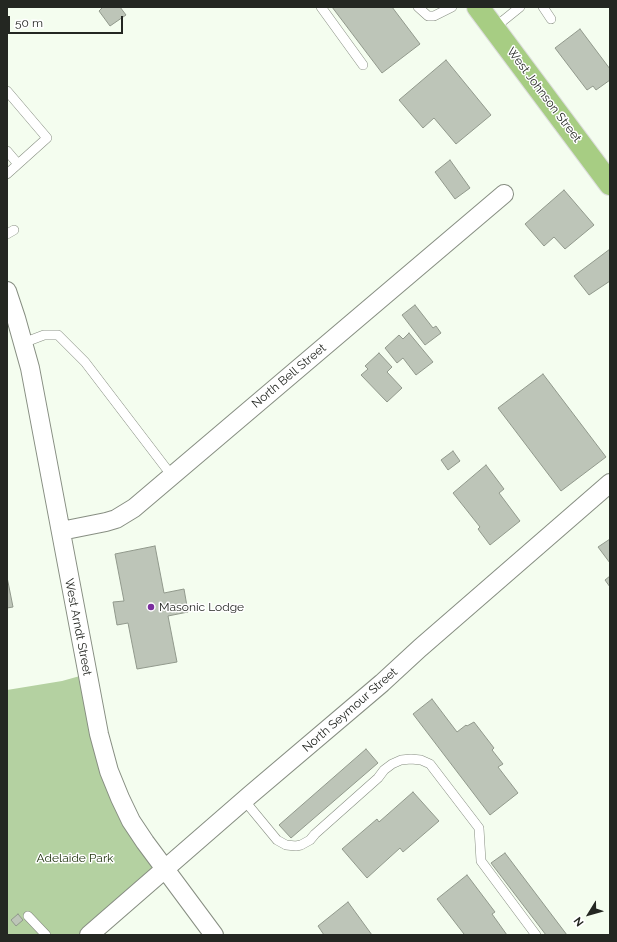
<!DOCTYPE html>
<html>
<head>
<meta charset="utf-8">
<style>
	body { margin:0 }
	#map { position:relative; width:617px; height:942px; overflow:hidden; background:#f4fdef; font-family:Raleway,sans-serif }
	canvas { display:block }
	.frame { position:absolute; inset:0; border:8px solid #242722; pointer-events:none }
	.north { position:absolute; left:569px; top:894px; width:40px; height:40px; -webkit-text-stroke:3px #fff; paint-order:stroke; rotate:233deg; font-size:11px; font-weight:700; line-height:16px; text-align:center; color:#242722 }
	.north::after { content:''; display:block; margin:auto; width:14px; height:18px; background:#242722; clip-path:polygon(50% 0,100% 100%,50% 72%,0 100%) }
	.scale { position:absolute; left:8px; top:16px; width:115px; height:18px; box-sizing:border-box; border:2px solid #242722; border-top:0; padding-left:5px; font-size:12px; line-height:14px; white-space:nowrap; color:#242722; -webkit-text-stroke:3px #fff; paint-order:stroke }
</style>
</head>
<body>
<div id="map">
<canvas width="617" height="942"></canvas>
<div class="frame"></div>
<div class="north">N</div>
<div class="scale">50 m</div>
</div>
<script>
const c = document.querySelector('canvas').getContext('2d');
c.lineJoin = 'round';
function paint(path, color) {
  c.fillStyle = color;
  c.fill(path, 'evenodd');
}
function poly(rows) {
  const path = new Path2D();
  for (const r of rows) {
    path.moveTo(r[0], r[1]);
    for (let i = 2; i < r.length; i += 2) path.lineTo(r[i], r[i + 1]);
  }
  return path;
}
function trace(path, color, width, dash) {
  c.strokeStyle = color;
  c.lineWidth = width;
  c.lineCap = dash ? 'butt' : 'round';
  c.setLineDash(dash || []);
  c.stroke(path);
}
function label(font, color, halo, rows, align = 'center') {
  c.font = font + ' Raleway,sans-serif';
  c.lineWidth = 3;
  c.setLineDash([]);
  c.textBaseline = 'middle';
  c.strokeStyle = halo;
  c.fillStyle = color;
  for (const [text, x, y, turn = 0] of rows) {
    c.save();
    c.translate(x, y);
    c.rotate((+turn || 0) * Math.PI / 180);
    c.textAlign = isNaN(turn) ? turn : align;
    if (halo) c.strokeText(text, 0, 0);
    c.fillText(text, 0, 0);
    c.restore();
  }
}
paint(poly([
	[87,674,109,771,165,869,89,935,7,935,7,690,62,681]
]), '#b4d1a1');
const building = poly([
	[103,7,120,7,126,15,110,26,99,11,103,7],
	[332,7,392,7,420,44,382,73,332,7],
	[580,29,610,69,610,80,596,90,593,86,587,90,555,48,580,29],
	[446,60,491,115,456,144,434,118,423,128,399,100,446,60],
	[450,160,470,188,455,199,435,172,450,160],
	[564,190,594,225,565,249,554,237,544,246,525,224,564,190],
	[610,249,610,281,589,295,574,276,610,249],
	[415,305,433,328,436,326,441,333,425,345,402,315,415,305],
	[409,333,433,362,416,375,403,358,397,363,385,348,399,335,403,339,409,333],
	[379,353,392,367,387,372,402,388,387,402,361,375,368,369,365,366,379,353],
	[543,374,606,457,561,491,498,408,543,374],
	[453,451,460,461,448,470,441,460,453,451],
	[486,465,504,489,499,493,520,521,490,545,478,529,480,527,453,493,486,465],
	[610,539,610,563,598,547,610,539],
	[155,546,164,593,184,589,188,612,168,616,177,662,137,669,128,623,117,625,113,602,124,601,115,554,155,546],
	[610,576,610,587,605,580,610,576],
	[7,577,13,607,7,608,7,577],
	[432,699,457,732,466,725,467,726,474,722,494,748,492,750,503,764,498,767,518,793,490,815,413,714,432,699],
	[366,749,378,763,291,838,279,825,366,749],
	[413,792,439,821,403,852,400,848,367,878,342,849,377,819,379,822,413,792],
	[505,853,567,935,546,935,491,863,505,853],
	[467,875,495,912,492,914,507,935,462,935,464,934,437,899,467,875],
	[348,902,372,935,324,935,318,926,348,902],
	[18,914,23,920,16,926,11,920,18,914]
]);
paint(building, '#bdc5b8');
trace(building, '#91998c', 1);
const lane = poly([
	[321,7,363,65],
	[418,7,428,16,434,16,452,7],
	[543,7,551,19],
	[494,28,520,7],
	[7,91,47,138,7,174],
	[7,151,18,164],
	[7,234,14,230],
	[23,343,44,335,58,335,85,362,172,476],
	[244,800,277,840,286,845,296,846,301,845,310,840,315,834,378,778,384,770,392,764,401,760,411,759,421,760,430,764,479,828,481,861,536,935],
	[28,916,46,935]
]);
const street = poly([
	[7,291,16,318,30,368,99,734,109,771,120,798,131,821,145,842,214,935],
	[61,531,106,522,116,519,134,508,504,194],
	[89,935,250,795,382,683,420,648,610,483]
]);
const primary = poly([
	[478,7,610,184]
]);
trace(lane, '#878e82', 10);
trace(street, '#878e82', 20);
trace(primary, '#dcdcdc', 24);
trace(lane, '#fff', 9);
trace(street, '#fff', 18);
trace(primary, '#a7cd83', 22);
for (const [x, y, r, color] of [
	[151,607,4,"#7b2d9e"]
]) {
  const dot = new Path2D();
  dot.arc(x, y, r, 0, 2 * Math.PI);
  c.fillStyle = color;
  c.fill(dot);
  trace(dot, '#fff', 1.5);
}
label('12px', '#242722', '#fff', [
	["West Johnson Street",544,95,53],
	["North Bell Street",289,376,-40],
	["West Arndt Street",78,627,79],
	["North Seymour Street",350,710,-41]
]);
label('12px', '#242722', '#fff', [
	["Masonic Lodge",159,607]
], 'left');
label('12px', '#1c300a', '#fff', [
	["Adelaide Park",75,858]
]);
</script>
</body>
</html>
